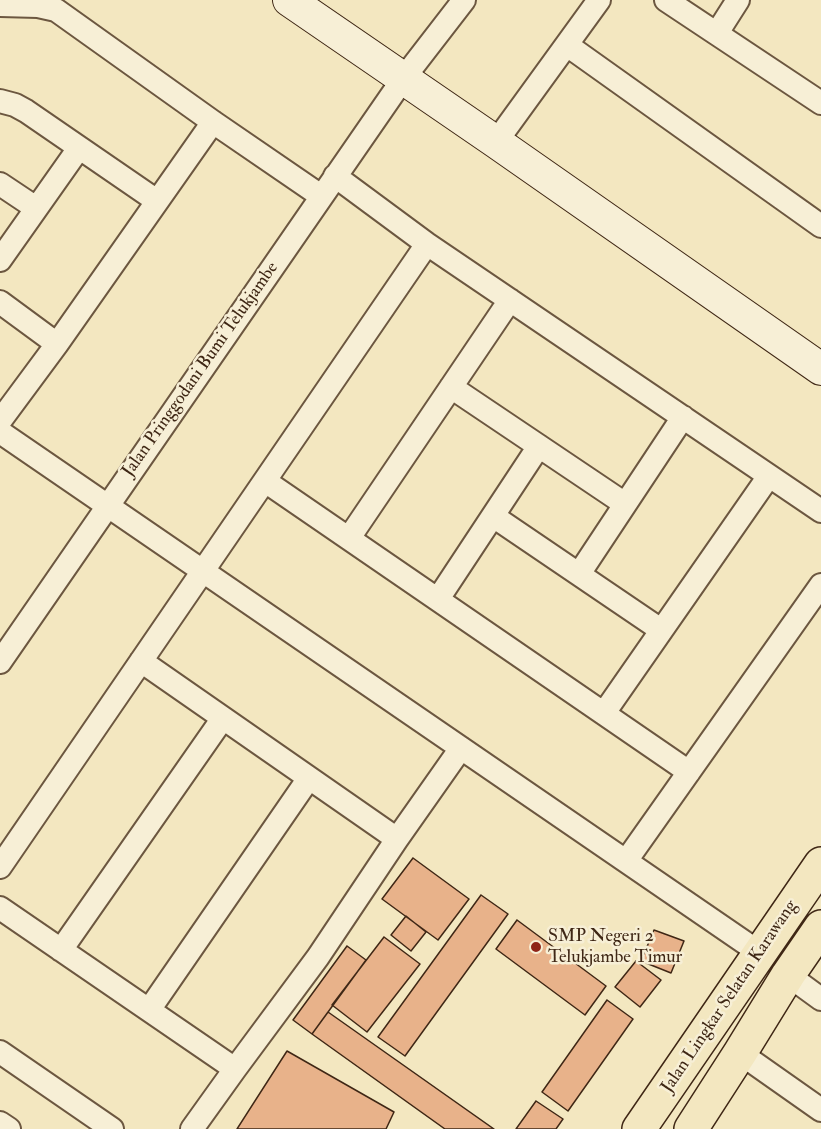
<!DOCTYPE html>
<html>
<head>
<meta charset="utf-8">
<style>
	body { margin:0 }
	canvas { display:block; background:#f3e7c0 }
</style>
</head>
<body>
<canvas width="821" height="1129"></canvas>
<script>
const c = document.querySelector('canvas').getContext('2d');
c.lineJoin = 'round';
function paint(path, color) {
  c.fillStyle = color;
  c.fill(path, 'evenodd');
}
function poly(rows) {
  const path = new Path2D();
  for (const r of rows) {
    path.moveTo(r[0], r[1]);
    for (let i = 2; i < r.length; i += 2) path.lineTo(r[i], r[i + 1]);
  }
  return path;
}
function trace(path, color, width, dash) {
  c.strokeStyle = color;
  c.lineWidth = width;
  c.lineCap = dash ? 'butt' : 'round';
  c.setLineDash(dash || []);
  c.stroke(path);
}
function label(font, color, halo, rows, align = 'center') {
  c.font = font + ' "IM FELL Double Pica",serif';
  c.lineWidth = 5;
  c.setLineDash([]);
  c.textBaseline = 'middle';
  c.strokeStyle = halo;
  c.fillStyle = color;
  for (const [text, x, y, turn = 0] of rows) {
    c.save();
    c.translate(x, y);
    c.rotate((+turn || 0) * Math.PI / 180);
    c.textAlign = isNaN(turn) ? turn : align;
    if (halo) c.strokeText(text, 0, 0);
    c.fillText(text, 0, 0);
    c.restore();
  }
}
const building = poly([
	[413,858,469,899,438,940,382,899,413,858],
	[481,895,508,914,405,1056,378,1037,481,895],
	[406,916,426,932,411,951,391,935,406,916],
	[517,920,606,986,585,1015,496,949,517,920],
	[654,930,684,941,671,973,641,961,654,930],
	[384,937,420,964,367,1032,332,1005,384,937],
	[347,946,366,960,312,1034,293,1020,347,946],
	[636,961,661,980,640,1007,615,987,636,961],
	[607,1000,633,1019,568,1111,542,1092,607,1000],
	[328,1012,494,1129,445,1129,312,1034,328,1012],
	[287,1051,394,1112,386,1129,237,1129,287,1051],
	[536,1101,563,1119,556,1129,516,1129,536,1101]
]);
paint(building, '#e8b28a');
trace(building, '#3f2715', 1.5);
const street = poly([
	[666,0,821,103],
	[0,5,38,6,56,10,213,122,321,196],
	[717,33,738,0],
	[567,45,821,226],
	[0,101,15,105,26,111,157,201],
	[496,142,599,0],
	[335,176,427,244,821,511],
	[0,184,36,208],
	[0,260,79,148],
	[0,302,57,344],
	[451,387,625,504],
	[0,421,57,344,213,122],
	[0,432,760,953],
	[265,481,689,772],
	[493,516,661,630],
	[349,538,510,300],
	[579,574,683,417],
	[438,599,539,446],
	[141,661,397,839],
	[0,662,403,79,464,0],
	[604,713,769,476],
	[626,861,821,585],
	[0,867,427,244],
	[0,908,235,1069],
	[61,950,223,718],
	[788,975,821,999],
	[149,1010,309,778],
	[0,1052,112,1129],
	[740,1053,821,1110],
	[0,1123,9,1129],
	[192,1129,235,1069,318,957,397,839,461,748]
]);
const secondary = poly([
	[289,0,496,142,821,369]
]);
const primary = poly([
	[639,1129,821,864],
	[691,1129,740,1053,788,975,821,927]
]);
trace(street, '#6c5740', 26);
trace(secondary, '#3f2715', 34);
trace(primary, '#3f2715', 36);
trace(street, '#f7efd6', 22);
trace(secondary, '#f7efd6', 32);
trace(primary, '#f3e7c0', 33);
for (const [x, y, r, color] of [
	[536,947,6,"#8f2418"]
]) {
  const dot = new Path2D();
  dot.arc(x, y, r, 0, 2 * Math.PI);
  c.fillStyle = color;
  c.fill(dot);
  trace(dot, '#f7efd6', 2);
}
label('18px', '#3f2715', '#f7efd6', [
	["Jalan Pringgodani Bumi Telukjambe",201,370,-55],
	["Jalan Lingkar Selatan Karawang",730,997,-56]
]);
label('18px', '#3f2715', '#f7efd6', [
	["SMP Negeri 2",548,937],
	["Telukjambe Timur",548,958]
], 'left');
</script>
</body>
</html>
